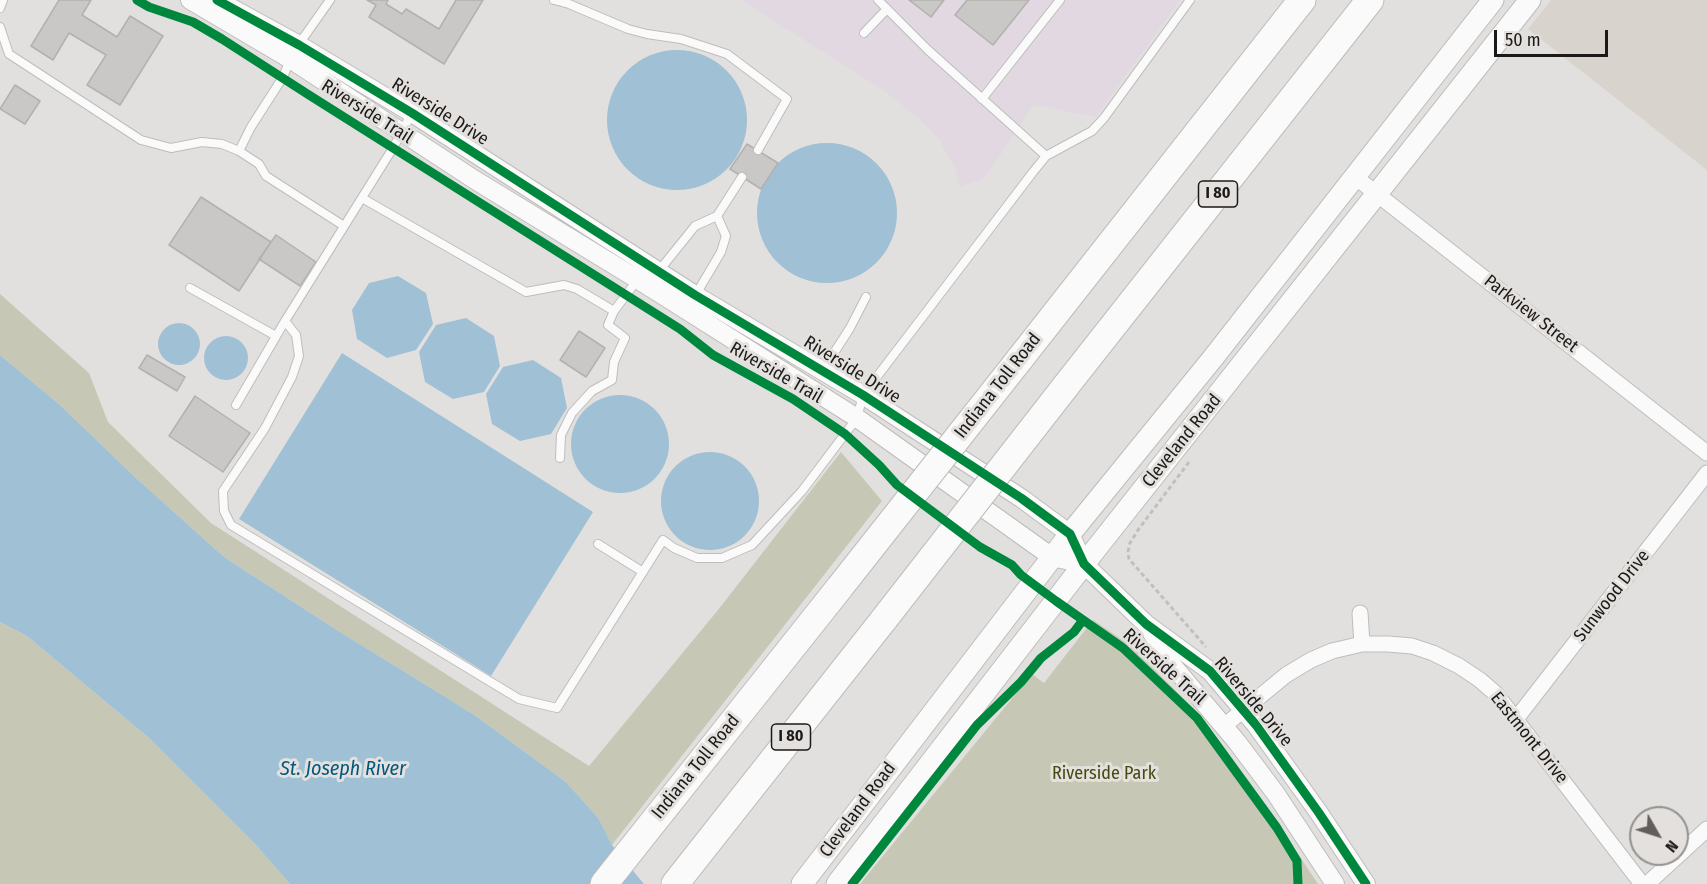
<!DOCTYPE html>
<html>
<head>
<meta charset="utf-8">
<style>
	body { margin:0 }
	#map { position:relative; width:1707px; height:884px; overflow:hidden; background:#e2e0de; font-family:"Fira Sans Condensed",sans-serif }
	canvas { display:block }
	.north { position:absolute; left:1629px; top:806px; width:60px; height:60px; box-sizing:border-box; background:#e3e0dd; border:2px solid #93918f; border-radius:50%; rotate:129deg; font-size:16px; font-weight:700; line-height:24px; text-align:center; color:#1b1a19 }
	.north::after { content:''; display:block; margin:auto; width:21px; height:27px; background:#615f5e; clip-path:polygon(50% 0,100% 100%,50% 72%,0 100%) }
	.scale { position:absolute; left:1494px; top:30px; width:114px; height:27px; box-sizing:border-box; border:3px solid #1b1a19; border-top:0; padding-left:8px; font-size:18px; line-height:21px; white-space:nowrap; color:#1b1a19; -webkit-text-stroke:4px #e3e0dd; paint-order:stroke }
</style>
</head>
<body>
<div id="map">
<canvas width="1707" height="884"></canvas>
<div class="north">N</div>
<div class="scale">50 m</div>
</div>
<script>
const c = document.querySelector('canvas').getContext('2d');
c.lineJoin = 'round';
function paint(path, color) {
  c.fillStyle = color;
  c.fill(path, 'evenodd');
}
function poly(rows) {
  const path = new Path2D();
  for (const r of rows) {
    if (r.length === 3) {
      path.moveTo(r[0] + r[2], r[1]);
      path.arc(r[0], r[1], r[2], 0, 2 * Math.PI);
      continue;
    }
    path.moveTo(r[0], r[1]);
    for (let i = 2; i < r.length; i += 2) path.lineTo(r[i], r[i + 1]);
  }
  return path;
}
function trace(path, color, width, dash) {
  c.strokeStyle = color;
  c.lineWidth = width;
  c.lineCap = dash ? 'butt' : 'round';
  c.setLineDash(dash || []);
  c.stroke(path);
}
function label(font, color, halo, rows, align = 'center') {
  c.font = font + ' "Fira Sans Condensed",sans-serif';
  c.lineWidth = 6;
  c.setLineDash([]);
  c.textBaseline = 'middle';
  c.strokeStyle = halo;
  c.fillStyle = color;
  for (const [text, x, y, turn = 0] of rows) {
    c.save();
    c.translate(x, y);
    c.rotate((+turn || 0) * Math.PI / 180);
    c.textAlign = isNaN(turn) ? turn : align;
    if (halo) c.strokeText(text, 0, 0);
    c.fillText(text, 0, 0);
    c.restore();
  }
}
paint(poly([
	[1551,0,1707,0,1707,170,1528,29]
]), '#d9d3cd');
paint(poly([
	[741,0,1180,0,1096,117,1034,105,984,179,960,187,954,166,938,138,923,122,886,92]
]), '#e1d8e1');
paint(poly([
	[0,294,89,373,108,422,211,523,589,766,718,610,841,452,882,501,612,845,599,819,566,782,473,714,340,632,224,557,136,478,60,405,0,355],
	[1093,620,1130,645,1201,716,1261,798,1318,884,860,884,1032,674,1044,683],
	[0,622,27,636,149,738,255,844,290,884,0,884]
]), '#c6c8b5');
paint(poly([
	[677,120,70],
	[827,213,70],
	[398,276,426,293,433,324,416,350,387,358,357,339,352,310,369,283],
	[466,318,494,336,500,366,484,392,453,399,425,382,419,352,436,325],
	[179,344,21],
	[226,358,22],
	[342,353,593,512,491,676,239,519],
	[0,355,60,405,136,478,224,557,340,632,473,714,566,782,599,819,612,845,644,884,290,884,255,844,149,738,27,636,0,622],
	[533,360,561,378,567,408,551,434,520,441,492,424,486,394,503,367],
	[620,444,49],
	[710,501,49]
]), '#a0c0d6');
const building = poly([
	[59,0,91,0,82,15,117,37,130,16,163,36,120,105,87,85,106,55,69,33,53,60,31,46,59,0],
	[367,0,388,0,386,4,402,14,406,9,439,29,456,0,483,0,444,64,369,17,376,5,367,0],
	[909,0,944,0,931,17,909,0],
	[967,0,1029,0,993,45,955,15,967,0],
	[15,85,40,101,25,124,0,109,15,85],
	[747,144,778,163,761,189,730,169,747,144],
	[201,197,271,242,239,291,169,245,201,197],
	[276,235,316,262,300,286,259,259,276,235],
	[579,331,605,348,586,377,560,360,579,331],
	[147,355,185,377,177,391,139,368,147,355],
	[195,396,250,433,223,472,169,436,195,396]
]);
paint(building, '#c9c8c6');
trace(building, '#b2b1af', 1.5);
const service = poly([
	[554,0,569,4,628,29,647,34,681,39,727,54,787,99,758,150],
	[878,0,928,50,1046,156],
	[0,8,3,0],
	[0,27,9,54,141,140,171,148,202,142,222,144,239,151,251,127,283,77,290,60],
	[864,33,887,9],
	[299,44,330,0],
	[982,99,1060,0],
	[239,151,259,164,266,176,344,226],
	[362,198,526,292,564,285,577,289,614,311,608,325,625,338,614,362,612,380,592,391,572,413,561,435,560,458],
	[717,216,742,177],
	[658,272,695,226,717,216,726,236,721,252,695,296],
	[190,288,276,336],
	[614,311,638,279],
	[285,321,296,335,299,356,292,377,265,428,223,491,224,511,231,525,519,699,557,708,663,540,674,548,697,558,722,558,752,545,802,491,857,418,863,395,1033,172,1046,156,1092,131,1104,118,1190,0],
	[823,370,850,328,866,297],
	[236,405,285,321,393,148,412,113],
	[598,544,643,572]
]);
const minor = poly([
	[1354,176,1707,453],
	[1360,613,1362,644],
	[1516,719,1707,473],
	[1224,726,1286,675,1311,660,1332,651,1362,644,1388,644,1412,646,1433,653,1459,666,1480,680,1496,694,1642,884],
	[1647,884,1707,829]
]);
const tertiary = poly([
	[190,0,290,59,475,180,637,279,857,418,1052,557,1084,564],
	[217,0,299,45,412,113,695,295,863,395,1021,498,1070,534,1084,564,1146,624,1210,671,1256,725,1319,813,1366,884],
	[1152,633,1173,666,1237,742,1276,794,1335,884]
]);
const secondary = poly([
	[802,884,1070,534,1213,358,1493,0],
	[837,884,1084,564,1530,0]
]);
const motorway = poly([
	[1019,360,1302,0],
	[1065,387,1370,0],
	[604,884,840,587],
	[675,884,885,618]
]);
trace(service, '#bebdbb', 10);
trace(minor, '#bebdbb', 17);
trace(tertiary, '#bebdbb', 20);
trace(secondary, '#bebdbb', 23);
trace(motorway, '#bebdbb', 29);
trace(poly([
	[1189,462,1138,530,1130,543,1128,552,1129,559,1206,647]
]), '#c1c0c0', 3, [4.5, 3]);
trace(service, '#fbfafa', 8);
trace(minor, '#fbfafa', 15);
trace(tertiary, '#fbfafa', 18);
trace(secondary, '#fbfafa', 21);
trace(motorway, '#fbfafa', 27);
const motorwayBridge = poly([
	[840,587,1019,360],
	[885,618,1065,387]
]);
trace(motorwayBridge, '#bebdbb', 29, []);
trace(motorwayBridge, '#fbfafa', 27);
trace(poly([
	[137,0,149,7,193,22,222,39,309,95,680,329,713,355,793,399,845,434,879,465,897,485,980,547,1012,565,1021,575,1056,601,1123,648,1197,718,1277,828,1297,861,1298,884],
	[217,0,299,45,412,113,695,295,863,395,1021,498,1070,534,1084,564,1146,624,1210,671,1256,725,1319,813,1366,884],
	[852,884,977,725,1021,682,1041,658,1074,632,1083,620]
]), '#00873e', 9);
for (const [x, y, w] of [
	[1218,194,39],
	[791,737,39]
]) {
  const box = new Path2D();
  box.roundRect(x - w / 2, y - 13, w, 26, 4.5);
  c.fillStyle = '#e3e0dd';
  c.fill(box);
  trace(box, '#1b1a19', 1.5);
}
label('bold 16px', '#1b1a19', null, [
	["I 80",1218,194],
	["I 80",791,737]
]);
label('18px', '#1b1a19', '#e3e0dd', [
	["Riverside Trail",367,112,32],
	["Riverside Drive",440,112,32],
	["Parkview Street",1531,314,38],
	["Riverside Drive",852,370,32],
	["Riverside Trail",776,373,30],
	["Indiana Toll Road",998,386,-52],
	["Cleveland Road",1182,441,-51],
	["Sunwood Drive",1612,596,-52],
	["Riverside Trail",1164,667,42],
	["Riverside Drive",1253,702,50],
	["Eastmont Drive",1529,738,51],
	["Indiana Toll Road",696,767,-51],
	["Cleveland Road",858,810,-53]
]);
label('18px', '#464a0f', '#e3e0dd', [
	["Riverside Park",1104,774]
]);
label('italic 20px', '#005881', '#e3e0dd', [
	["St. Joseph River",343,769]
]);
</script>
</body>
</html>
